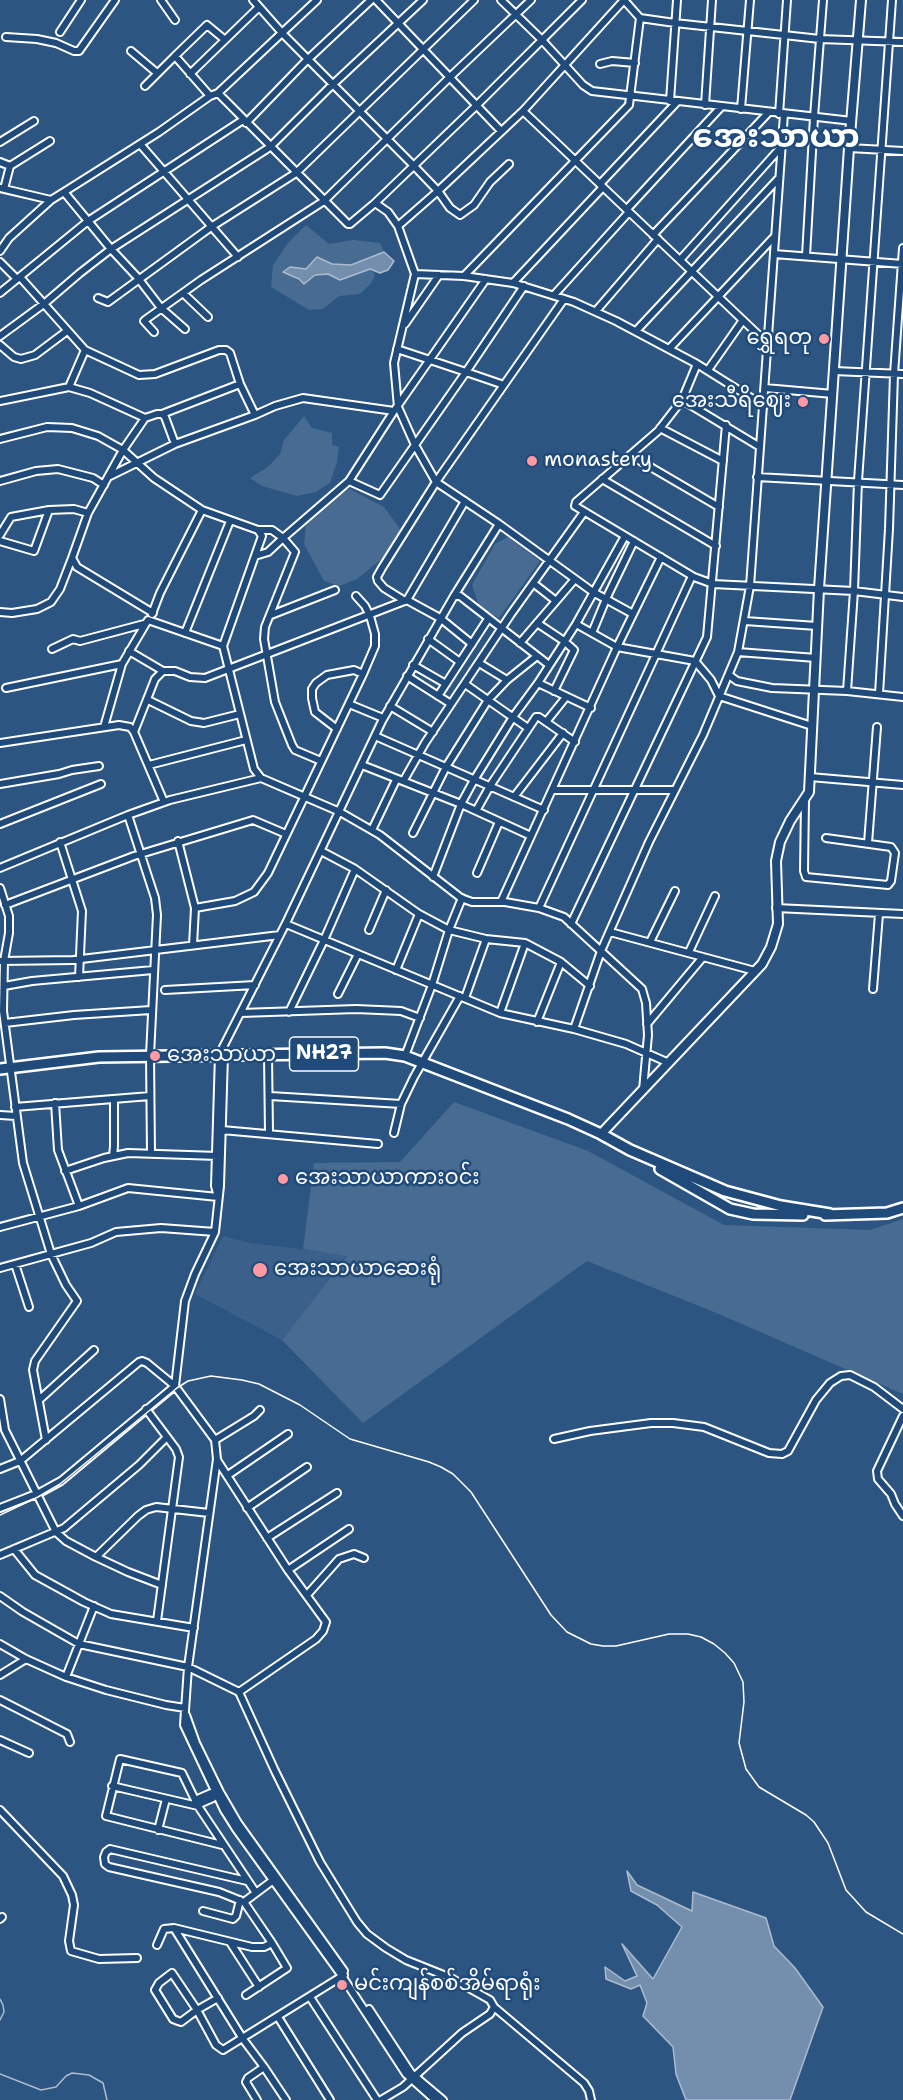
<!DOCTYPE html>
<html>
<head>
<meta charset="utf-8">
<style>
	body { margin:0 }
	canvas { display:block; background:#2c5582 }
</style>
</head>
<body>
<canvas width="903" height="2100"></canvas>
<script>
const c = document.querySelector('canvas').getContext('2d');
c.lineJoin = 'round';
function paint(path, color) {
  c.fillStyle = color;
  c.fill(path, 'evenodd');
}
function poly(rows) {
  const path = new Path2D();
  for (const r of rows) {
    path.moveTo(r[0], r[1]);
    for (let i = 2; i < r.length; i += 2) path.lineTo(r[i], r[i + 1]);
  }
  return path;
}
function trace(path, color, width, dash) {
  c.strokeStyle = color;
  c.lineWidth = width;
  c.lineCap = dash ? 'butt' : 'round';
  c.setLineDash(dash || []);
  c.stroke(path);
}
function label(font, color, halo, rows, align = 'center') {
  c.font = font + ' "Shantell Sans","Noto Sans Myanmar",sans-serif';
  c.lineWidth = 5;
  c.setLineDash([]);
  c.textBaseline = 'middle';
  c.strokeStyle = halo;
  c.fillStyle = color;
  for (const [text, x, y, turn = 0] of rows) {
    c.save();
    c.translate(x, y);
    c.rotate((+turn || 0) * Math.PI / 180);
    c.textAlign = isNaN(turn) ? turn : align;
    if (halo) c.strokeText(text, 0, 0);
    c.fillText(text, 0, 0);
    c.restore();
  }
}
paint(poly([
	[223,1236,251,1243,347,1255,282,1340,195,1294]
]), '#3b618b');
paint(poly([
	[306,225,329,244,353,240,380,243,384,252,351,265,332,264,317,257,306,269,290,267,284,271,304,284,315,275,328,274,340,280,370,269,375,275,371,283,360,294,339,296,323,309,309,310,271,287,273,265,288,243],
	[304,416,312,428,332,433,332,445,339,447,337,462,330,483,316,492,297,496,262,486,250,478,268,467,280,454,284,440],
	[350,489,384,507,400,529,395,544,384,557,357,579,339,586,324,581,304,544,306,525,330,498],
	[508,537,540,561,499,618,479,606,472,585,495,544],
	[454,1102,588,1151,724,1225,870,1230,903,1219,903,1394,714,1312,587,1261,363,1423,282,1340,347,1256,303,1249,314,1163,400,1162]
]), '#486b92');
const water = poly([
	[384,252,394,261,388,270,380,273,370,269,340,280,328,274,315,275,304,284,299,279,283,272,290,267,306,269,317,257,332,264,351,265,384,252],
	[627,1871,637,1885,692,1911,693,1892,766,1918,774,1946,795,1968,823,2007,790,2100,686,2100,676,2074,673,2047,643,2016,647,2003,640,1985,631,1989,606,1979,605,1967,625,1981,637,1976,622,1944,653,1979,682,1927,657,1905,631,1891,627,1871]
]);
paint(water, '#748fad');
trace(water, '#acbcce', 1.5);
trace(poly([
	[0,1999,3,2005,4,2012,0,2020],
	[0,2074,41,2090,56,2087,66,2076,72,2073,89,2075,103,2083,107,2100]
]), '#acbcce', 1.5);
const minor = poly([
	[161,0,175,20],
	[253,0,283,34,413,165,438,191,450,208,460,215,474,205,490,182,509,164],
	[376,0,501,131],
	[501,0,541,39,583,85,592,91,852,121],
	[624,0,640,18,675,23,820,39,903,42],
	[60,32,81,0],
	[6,37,37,39,56,43,74,51,79,51,115,0],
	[131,51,157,73],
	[175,56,207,25,224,39],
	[600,64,612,61,635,63],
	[190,74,259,7],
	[145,86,175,56,210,96],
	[218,93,348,224,350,224,375,203,388,212,398,226,415,274,394,363,398,407,415,445,436,482,499,524,454,596,382,721,287,921,219,1055,215,1186,218,1197],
	[670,101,677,0],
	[705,105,712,0],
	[741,109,750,0],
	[523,111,768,344],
	[779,114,787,0],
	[246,123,305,62,371,0],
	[0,142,34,121],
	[140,144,238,257],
	[849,148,903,151],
	[0,162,10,166,4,189],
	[10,166,50,141],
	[600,184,677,102],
	[0,188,51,200,64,192,159,132,210,96,218,93,317,0],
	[64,192,88,221,243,120],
	[375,203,477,105,582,0],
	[627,209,721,107],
	[398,226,438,191,523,111,624,0],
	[653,235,769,112],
	[0,251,9,238,51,200],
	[774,254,903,264],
	[806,256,814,117,823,0],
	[680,260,782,146],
	[0,262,17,279],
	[415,274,464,276,513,283,574,302,616,321,697,364,764,406],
	[464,276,629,105,640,18],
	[20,277,85,350,139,375,155,374,219,350,226,350,230,353,240,384,255,415],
	[513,283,603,187],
	[0,293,88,221,111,249,270,147,329,88,423,0],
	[184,294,208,317],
	[554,295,629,212],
	[98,298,108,302,211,227,296,173,474,0],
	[596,311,658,239],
	[405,324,439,275],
	[636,331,779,178],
	[154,332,144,321,145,320,201,280,324,201,450,77,531,0],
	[0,336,45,303,80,273,111,249,138,278,161,308,185,329],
	[0,345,14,357,21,359,35,355,67,331],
	[669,349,775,236],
	[697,364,682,400,658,431,576,502,575,506,694,577,713,584,854,591,903,597],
	[708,370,743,320],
	[834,371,903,374],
	[504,385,466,372,524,286],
	[69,387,85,350],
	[765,388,833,394],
	[682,400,760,447],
	[0,401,69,387,90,393,145,418,157,414,162,414,165,417,175,444],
	[162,414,240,384],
	[145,418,123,450,88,513,72,558,77,567,153,613],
	[660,428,723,461],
	[0,439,47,427,72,428,98,436,123,450,154,478,202,510,258,530,262,536,223,646,254,769,261,778,340,812,380,835,461,898,472,902,505,902,539,908,564,917,642,989,646,1003,648,1035,643,1090],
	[630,455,719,507],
	[110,476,175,444,255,415,275,406,303,398,394,411],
	[757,477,903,485],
	[602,479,716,546],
	[0,481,36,471,58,469,93,478,104,485],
	[349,481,380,495,466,372,397,349],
	[499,524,593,592,633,614],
	[0,535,11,517,49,510,74,509,88,513],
	[0,541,34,551,49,510],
	[255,556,268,552,283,538,272,530,258,530],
	[533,583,556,601],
	[454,596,460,596,549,665],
	[407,600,465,501],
	[405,601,384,588,378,581,377,577,382,568,436,482,564,299],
	[0,612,12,613,37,609,51,602,60,589,72,558],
	[152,614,160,593,202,510],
	[271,615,335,590],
	[745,621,817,626],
	[537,623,564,641,574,650,554,691],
	[576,624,617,647,695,661,711,680,719,696,812,726],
	[185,633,230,521],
	[592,633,606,599,634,541],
	[428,639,460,662],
	[520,643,575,579],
	[52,649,73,639,80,641,144,624],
	[129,651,163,671],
	[738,652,816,658],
	[413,665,446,684],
	[729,675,737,681,772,688,847,691,903,697],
	[407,676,451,704],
	[507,680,537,656],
	[538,683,591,708],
	[465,684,528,728],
	[6,688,122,664],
	[847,691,854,591,858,481,892,0],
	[879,694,889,529,894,374,903,248],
	[438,696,488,619],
	[148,700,191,721,204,723,240,714],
	[349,704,383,718],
	[390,706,433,732],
	[546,722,566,697],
	[104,727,122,664,148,620,223,646],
	[337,729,315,712,312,698,312,689,316,683,327,675,354,670,363,674],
	[134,732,155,679,163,671,175,671,190,677,205,678,407,600,440,618,472,644],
	[375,736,544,810],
	[0,743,119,725,130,727,134,732,164,802],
	[321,761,295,750,292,745,275,702,264,639,265,627,295,552,283,538,349,481,394,411,486,279],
	[149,765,246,740],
	[362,765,461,804,531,836],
	[810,777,903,785],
	[404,780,425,743,511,614,584,512],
	[0,784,59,774,72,770,99,766],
	[553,790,675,790],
	[514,797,563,733],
	[805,800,804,871,806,877,888,885,891,881,895,853,891,847,826,838],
	[476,811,490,786,536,717,539,717,575,742],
	[128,815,155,898,157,915,150,1055,151,1153],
	[0,824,101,784],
	[372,830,396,780],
	[413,833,446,767,488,700,507,680,479,663],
	[178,841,195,908,193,945],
	[60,842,82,911,79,977],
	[868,843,877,727],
	[321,851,355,869,419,914,449,930,486,939,525,943,561,962,590,986],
	[0,868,128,815,170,800,261,778],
	[477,873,499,822],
	[433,877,461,804,474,780,513,717,538,683,576,624,625,536],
	[0,888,9,916,9,933,4,961,3,1011,23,1163,51,1254,66,1285,77,1301,35,1361,33,1370,46,1440],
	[501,902,617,647,661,557],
	[5,905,134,856,253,820,286,834],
	[195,908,235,901,254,892,268,873,363,674,375,646,375,634,370,616,365,606,356,596],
	[539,908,692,576],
	[776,908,903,914],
	[286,924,500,1013,574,1029,626,1044,669,1063],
	[571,924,707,637,726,425],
	[369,930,386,890],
	[610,932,755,971],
	[650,942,675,891],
	[689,952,715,896],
	[1,961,73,960,280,935],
	[396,970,419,914],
	[4,986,32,981,153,970],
	[873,989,879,914],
	[165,990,255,985],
	[338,994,358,954],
	[465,998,486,939],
	[289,1012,324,940,355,869],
	[241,1013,356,1009,401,1011,420,1018],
	[500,1013,525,943],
	[537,1022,561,962],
	[5,1023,74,1015,151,1010],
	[647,1024,703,957],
	[574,1029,601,951,649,842,703,735,738,652,750,586,784,114],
	[224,1055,220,1186,215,1232,195,1274,185,1301,175,1386,215,1440,217,1459,188,1667,184,1725,224,1810,236,1829,342,1976,406,2074,435,2100],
	[268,1055,269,1133],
	[405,1056,432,985,449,930,462,898],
	[270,1096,401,1104],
	[55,1103,58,1150,79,1206],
	[15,1107,150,1096],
	[0,1115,16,1116],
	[222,1130,378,1144],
	[394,1133,401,1104,414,1077,460,996],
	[113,1156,114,1146,114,1099],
	[65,1171,104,1158,128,1153,218,1156],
	[0,1227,79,1206,128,1188,218,1197],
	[15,1264,29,1307],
	[0,1268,91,1243,116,1232,161,1228,215,1232],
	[0,1399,5,1430,56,1532,66,1541,96,1557,128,1572,162,1585],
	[39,1400,94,1350],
	[146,1409,176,1449,179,1457,157,1621],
	[903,1416,877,1471,878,1479,891,1494,895,1504,903,1516],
	[554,1439,590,1431,651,1423,673,1423,704,1427,769,1453,782,1454,788,1451,816,1400,830,1383,841,1376,850,1375,874,1387,903,1409],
	[215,1440,254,1416,260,1410],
	[217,1460,288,1570,326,1622,323,1631,316,1639,239,1692],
	[0,1469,20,1461,139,1362,142,1361,147,1363,175,1386,61,1481,41,1492,0,1508],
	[228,1475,288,1434],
	[247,1508,307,1467],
	[267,1538,337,1493],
	[14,1549,35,1575,84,1602,111,1614,194,1628],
	[0,1555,64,1528,139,1465,167,1437],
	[96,1557,138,1516,146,1510,156,1507,209,1513],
	[288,1570,349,1529],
	[307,1595,339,1559,354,1554,364,1558],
	[0,1596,23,1612,79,1644,188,1667,239,1692,275,1771,320,1862,357,1922,367,1934,386,1948,406,1960,451,1978,490,2000,494,2007,490,2014,462,2033,403,2087,381,2100],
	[0,1644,26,1659,66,1677,106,1690,166,1705,185,1708],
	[0,1675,26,1659],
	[66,1677,94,1606],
	[0,1700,67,1734,70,1742],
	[186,1715,196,1743,220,1792,238,1823,344,1971],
	[0,1740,29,1753],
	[112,1786,198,1806],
	[195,1800,211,1793,217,1793],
	[197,1805,213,1798,216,1794],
	[0,1810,63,1876,72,1895,74,1905,69,1941,71,1951,99,1959,137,1958],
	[158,1830,166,1799],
	[222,1845,106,1816,120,1759,182,1773,198,1806,256,1893],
	[244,1902,219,1892,109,1867,105,1864,104,1857,106,1852,110,1849,247,1881],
	[203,1911,233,1919,236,1916,240,1900],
	[0,1919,2,1917],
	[174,1928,243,2039,264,2067,286,2100],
	[230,1942,259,1987],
	[157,1945,164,1929,174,1928,252,1947,264,1947,272,1943,244,1902,276,1878],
	[246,1995,287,1968,272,1943],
	[310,1997,377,2100],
	[218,1998,197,2010,181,2022,178,2021,173,2019,155,1990,159,1983,172,1973,197,2010,216,2045,223,2050,344,1975],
	[494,2007,584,2083,589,2091,591,2100],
	[369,2009,411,2073,443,2100],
	[278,2017,330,2100],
	[257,2100,246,2082,248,2078,264,2067]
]);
const major = poly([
	[601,1134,762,964,771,947,778,924,776,861,780,842,790,821,809,792,819,589,849,148,861,0]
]);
const highway = poly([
	[0,1069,99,1057,385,1053,405,1056,568,1119,601,1134,630,1150,725,1191,781,1206,830,1214],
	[660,1169,730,1209,753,1214,803,1215],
	[825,1215,887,1213,903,1208]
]);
trace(minor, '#fff', 10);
trace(major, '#fff', 12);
trace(highway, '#fff', 14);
trace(minor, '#1f4a7a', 6);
trace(major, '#1f4a7a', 8);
trace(highway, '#1f4a7a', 9);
trace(poly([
	[0,1515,38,1497,60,1484,177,1388,188,1381,211,1376,242,1380,259,1384,300,1405,350,1439,429,1462,441,1467,453,1474,471,1492,551,1615,567,1632,591,1644,603,1646,616,1646,669,1634,688,1634,701,1637,714,1644,725,1653,734,1663,743,1682,744,1702,739,1743,746,1769,759,1787,806,1815,814,1822,828,1843,846,1890,866,1912,903,1934]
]), '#fff', 1.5);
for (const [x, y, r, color] of [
	[824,339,6,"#ff9aa2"],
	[803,402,6,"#ff9aa2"],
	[532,461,6,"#ff9aa2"],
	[155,1056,6,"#ff9aa2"],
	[283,1179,6,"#ff9aa2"],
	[260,1270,8,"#ff9aa2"],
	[342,1985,6,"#ff9aa2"]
]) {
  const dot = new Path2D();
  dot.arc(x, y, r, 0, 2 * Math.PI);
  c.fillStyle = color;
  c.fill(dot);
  trace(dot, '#1f4a7a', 2);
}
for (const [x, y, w] of [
	[324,1054,69]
]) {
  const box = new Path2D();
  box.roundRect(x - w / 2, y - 17, w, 34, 4.5);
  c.fillStyle = '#1f4a7a';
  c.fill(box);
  trace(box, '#fff', 1.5);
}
label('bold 20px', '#fff', null, [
	["NH27",324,1054]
]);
label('21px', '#fff', '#1f4a7a', [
	["ရွှေရတု",812,339,"right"],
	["အေးသီရိဈေး",791,402,"right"],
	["monastery",544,461],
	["အေးသာယာ",167,1056],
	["အေးသာယာကားဝင်း",295,1179],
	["အေးသာယာဆေးရုံ",274,1270],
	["မင်းကျန်စစ်အိမ်ရာရုံး",354,1985]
], 'left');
label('bold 33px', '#fff', '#1f4a7a', [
	["အေးသာယာ",776,138]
]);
</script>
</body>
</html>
